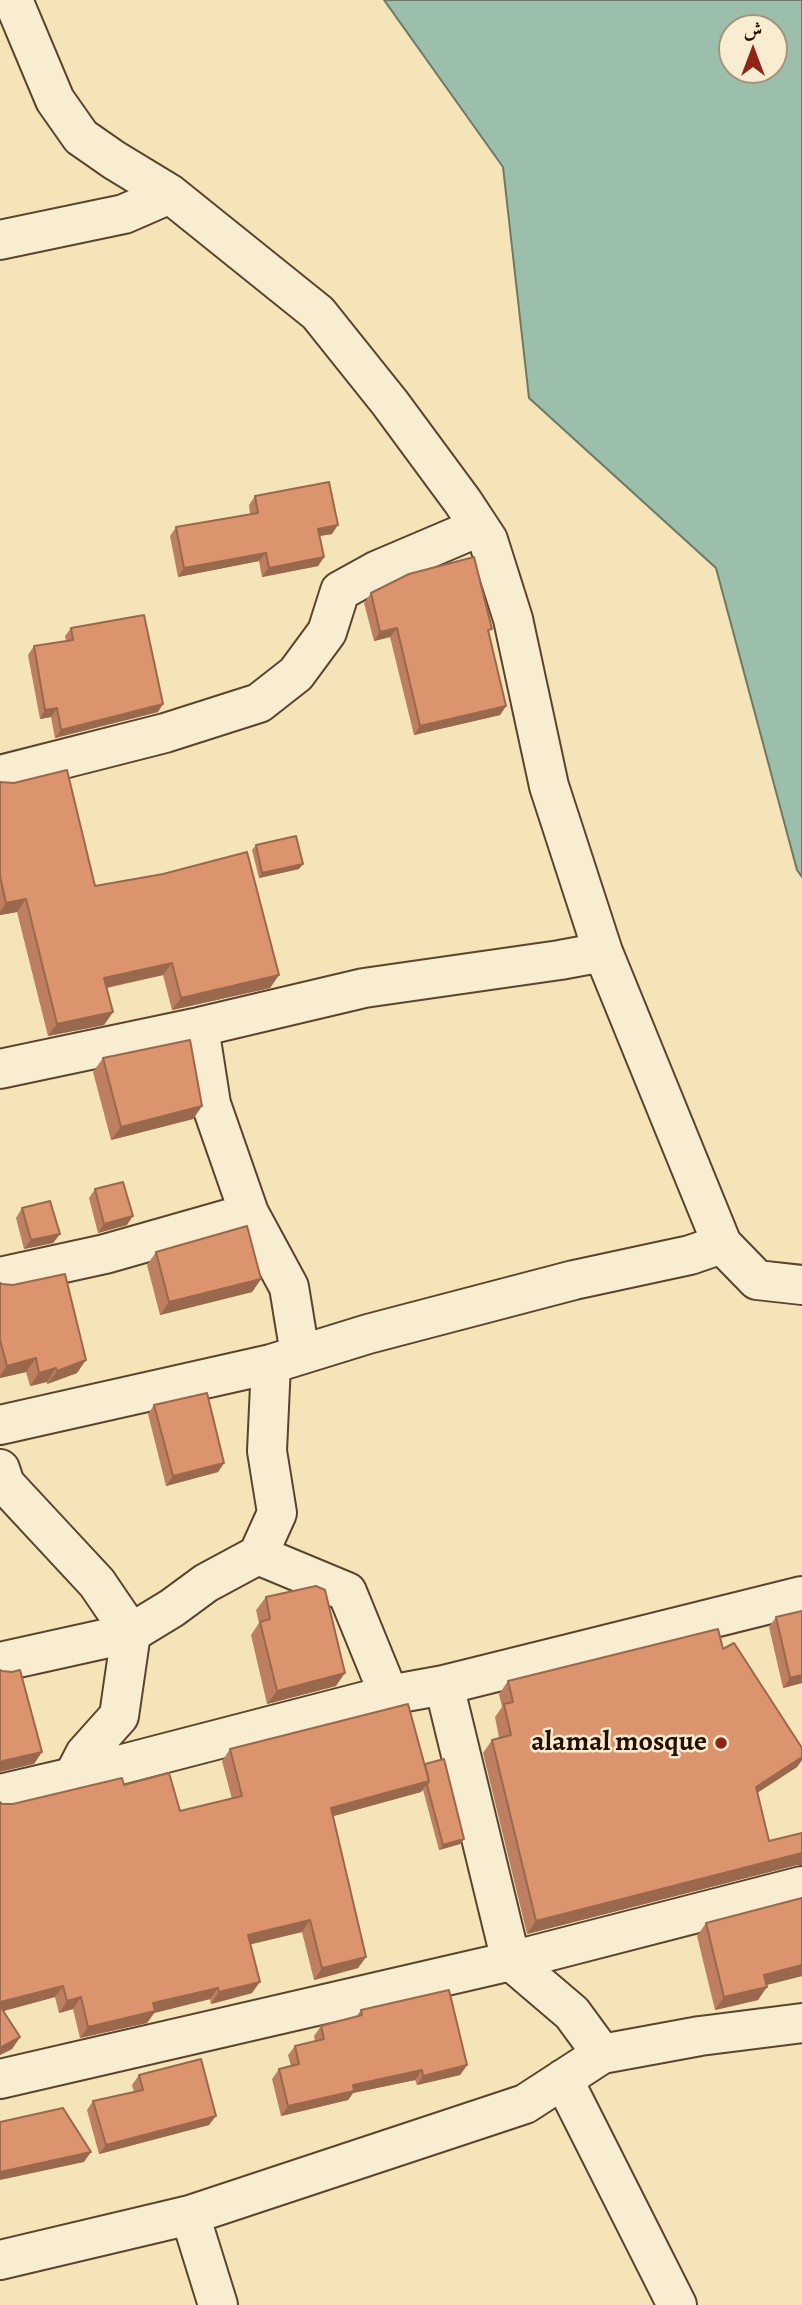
<!DOCTYPE html>
<html>
<head>
<meta charset="utf-8">
<style>
	body { margin:0 }
	#map { position:relative; width:802px; height:2305px; overflow:hidden; background:#f4e4b7; font-family:Alegreya,Amiri,serif }
	canvas { display:block }
	.north { position:absolute; left:718px; top:14px; width:70px; height:70px; box-sizing:border-box; background:#f8edd0; border:2px solid #a4947e; border-radius:50%; rotate:0deg; font-size:19px; font-weight:700; line-height:28px; text-align:center; color:#270e02 }
	.north::after { content:''; display:block; margin:auto; width:24px; height:32px; background:#8f2418; clip-path:polygon(50% 0,100% 100%,50% 72%,0 100%) }
</style>
</head>
<body>
<div id="map">
<canvas width="802" height="2305"></canvas>
<div class="north">ش</div>
</div>
<script>
const c = document.querySelector('canvas').getContext('2d');
c.lineJoin = 'round';
function paint(path, color) {
  c.fillStyle = color;
  c.fill(path, 'evenodd');
}
function poly(rows) {
  const path = new Path2D();
  for (const r of rows) {
    path.moveTo(r[0], r[1]);
    for (let i = 2; i < r.length; i += 2) path.lineTo(r[i], r[i + 1]);
  }
  return path;
}
function trace(path, color, width, dash) {
  c.strokeStyle = color;
  c.lineWidth = width;
  c.lineCap = dash ? 'butt' : 'round';
  c.setLineDash(dash || []);
  c.stroke(path);
}
function label(font, color, halo, rows, align = 'center') {
  c.font = font + ' Alegreya,serif';
  c.lineWidth = 5;
  c.setLineDash([]);
  c.textBaseline = 'middle';
  c.strokeStyle = halo;
  c.fillStyle = color;
  for (const [text, x, y, turn = 0] of rows) {
    c.save();
    c.translate(x, y);
    c.rotate((+turn || 0) * Math.PI / 180);
    c.textAlign = isNaN(turn) ? turn : align;
    if (halo) c.strokeText(text, 0, 0);
    c.fillText(text, 0, 0);
    c.restore();
  }
}
const water = poly([
	[384,0,802,0,802,877,797,870,716,568,529,398,503,167,384,0],
	[732,28,774,28,774,70,732,70,732,28]
]);
paint(water, '#9cbfac');
trace(water, '#6d7868', 2);
const minor = poly([
	[13,0,55,100,81,137,114,160,170,194,318,313,390,403,463,502,488,540,513,619,549,786,603,952,722,1244,757,1280,802,1285],
	[0,240,124,214,170,194],
	[0,775,165,733,259,703,296,674,327,632,340,591,378,570,479,527],
	[199,1027,211,1104,249,1213,289,1287,300,1354],
	[0,1069,199,1027,364,988,560,960,603,952],
	[0,1277,105,1254,249,1213],
	[0,1425,271,1364,368,1334,574,1280,690,1255,722,1244],
	[0,1469,5,1484,97,1583,131,1633,0,1662],
	[258,1555,347,1592,389,1695],
	[444,1685,511,1961,572,2013,602,2054],
	[73,1777,85,1754,119,1716,131,1633,172,1608,206,1583,258,1555,277,1513,267,1451,271,1364],
	[0,1794,73,1777,389,1695,444,1685,802,1596],
	[0,2079,511,1961,802,1886],
	[563,2079,677,2305],
	[190,2215,218,2305],
	[0,2260,190,2215,525,2104,602,2054,700,2036,802,2023]
]);
trace(minor, '#5a442f', 42);
trace(minor, '#f8edd0', 38);
paint(poly([
	[255,496,332,534,320,536,324,557,318,566,262,577,259,561,178,577,170,536,176,527,250,514,249,505],
	[371,593,489,634,506,706,500,715,414,735,390,637,374,641,364,603],
	[71,628,158,712,55,738,51,717,40,719,28,655,34,646,66,641,65,636],
	[0,782,95,886,279,975,270,988,172,1010,163,975,107,988,113,1012,104,1025,48,1036,17,912,0,915],
	[256,845,299,869,259,878,252,850],
	[103,1058,202,1106,193,1119,111,1140,93,1072],
	[95,1189,127,1225,98,1233,89,1198],
	[22,1208,60,1234,53,1243,24,1249,16,1218],
	[156,1252,261,1279,252,1292,160,1315,147,1265],
	[0,1283,77,1373,47,1384,47,1382,30,1386,26,1372,0,1378],
	[154,1405,224,1463,218,1472,166,1486,148,1414],
	[266,1597,336,1686,267,1704,251,1635,259,1623,256,1610],
	[776,1617,802,1683,783,1688,769,1627],
	[723,1649,802,1748,802,1760,797,1767,757,1793,769,1841,802,1833,802,1865,797,1865,527,1934,483,1753,492,1740,499,1738,495,1717,502,1707,499,1694,508,1681],
	[230,1749,425,1764,464,1839,460,1844,439,1850,423,1790,421,1792,333,1816,366,1957,358,1968,314,1980,302,1932,250,1944,252,1993,211,2004,210,1999,154,2013,147,2023,80,2038,73,2009,59,2013,55,1997,3,2011,20,2037,12,2049,0,2055,2,1804,13,1804,124,1785,180,1811,232,1799,222,1761],
	[802,1898,802,1976,766,1985,758,2000,715,2010,697,1936,706,1923],
	[361,2010,467,2065,460,2075,417,2085,415,2080,353,2093,348,2100,281,2116,272,2079,279,2069,291,2066,288,2055,295,2046,315,2041,314,2036,321,2026,356,2017],
	[139,2075,209,2125,99,2154,87,2110,93,2101,134,2092,132,2085]
]), '#bd7f5f');
paint(poly([
	[338,525,332,534,312,537,318,529],
	[266,553,259,561,178,577,184,568],
	[324,557,318,566,262,577,269,568],
	[397,628,390,637,374,641,380,632],
	[163,704,158,712,55,738,61,730],
	[506,706,500,715,414,735,420,726],
	[57,708,51,717,40,719,45,710],
	[303,864,299,869,259,878,262,873],
	[26,899,17,912,0,915,0,912,6,903],
	[172,963,163,975,95,990,104,978],
	[279,975,270,988,172,1010,181,998],
	[113,1012,104,1025,48,1036,57,1024],
	[202,1106,193,1119,111,1140,121,1127],
	[133,1216,127,1225,98,1233,104,1224],
	[60,1234,53,1243,24,1249,31,1240],
	[261,1279,252,1292,160,1315,169,1302],
	[36,1358,26,1372,0,1378,0,1376,7,1366],
	[86,1360,77,1373,47,1384,57,1371],
	[56,1368,47,1382,30,1386,39,1373],
	[224,1463,218,1472,166,1486,173,1476],
	[345,1673,336,1686,267,1704,277,1691],
	[802,1675,802,1683,783,1688,790,1678],
	[42,1752,34,1764,0,1772,0,1763,3,1761],
	[802,1757,802,1760,797,1767,746,1800,756,1787],
	[429,1781,421,1792,323,1819,331,1808],
	[464,1839,460,1844,439,1850,443,1845],
	[802,1853,802,1865,797,1865,527,1934,536,1921],
	[310,1920,302,1932,240,1947,248,1935],
	[366,1957,358,1968,314,1980,322,1968],
	[802,1965,802,1976,755,1988,764,1975],
	[260,1982,252,1993,211,2004,219,1992],
	[63,1986,55,1997,0,2012,0,2002],
	[767,1987,758,2000,715,2010,724,1997],
	[218,1988,210,1999,154,2013,147,2023,80,2038,88,2027,153,2003],
	[81,1997,73,2009,59,2013,67,2001],
	[20,2037,12,2049,0,2055,0,2048],
	[467,2065,460,2075,417,2085,423,2076],
	[422,2070,415,2080,353,2093,348,2100,281,2116,288,2106,353,2085],
	[216,2116,209,2125,99,2154,106,2145],
	[91,2152,84,2162,0,2180,0,2172]
]), '#9a684d');
const building = poly([
	[329,482,338,525,318,529,324,557,269,568,266,553,184,568,176,527,258,513,255,496,329,482],
	[474,557,492,629,488,630,506,706,420,726,397,628,380,632,371,593,409,574,474,557],
	[144,615,163,704,61,730,57,708,45,710,34,646,73,640,71,628,144,615],
	[67,770,95,886,163,874,247,852,279,975,181,998,172,963,104,978,113,1012,57,1024,26,899,6,903,0,876,0,782,14,783,67,770],
	[296,836,303,864,262,873,256,845,296,836],
	[190,1040,202,1106,121,1127,103,1058,190,1040],
	[123,1182,133,1216,104,1224,95,1189,123,1182],
	[50,1201,60,1234,31,1240,22,1208,50,1201],
	[247,1226,261,1279,169,1302,156,1252,247,1226],
	[65,1274,86,1360,57,1371,56,1368,39,1373,36,1358,7,1366,0,1340,0,1283,2,1284,13,1285,65,1274],
	[207,1393,224,1463,173,1476,154,1405,207,1393],
	[316,1586,325,1590,345,1673,277,1691,260,1622,270,1619,266,1597,316,1586],
	[802,1611,802,1675,790,1678,776,1617,802,1611],
	[718,1629,723,1649,734,1643,802,1748,802,1757,756,1787,769,1841,802,1833,802,1853,536,1921,492,1740,511,1735,504,1704,513,1702,508,1681,718,1629],
	[0,1670,2,1671,12,1672,20,1670,42,1752,3,1761,0,1763,0,1670],
	[408,1704,429,1781,331,1808,366,1957,322,1968,310,1920,248,1935,260,1982,219,1992,218,1988,153,2003,155,2011,88,2027,81,1997,67,2001,63,1986,0,2002,0,1802,2,1804,13,1804,122,1778,124,1785,169,1773,180,1811,242,1796,230,1749,408,1704],
	[444,1759,464,1839,443,1845,427,1785,429,1781,425,1764,444,1759],
	[802,1898,802,1965,764,1975,767,1987,724,1997,706,1923,802,1898],
	[449,1990,467,2065,423,2076,422,2070,353,2085,354,2091,288,2106,279,2069,299,2064,295,2046,324,2039,321,2026,362,2015,361,2010,449,1990],
	[0,2006,20,2037,0,2048,0,2006],
	[201,2059,216,2116,106,2145,93,2101,143,2090,139,2075,201,2059],
	[63,2108,91,2152,0,2172,0,2122,63,2108]
]);
paint(building, '#dc946e');
trace(building, '#9a684d', 2);
for (const [x, y, r, color] of [
	[721,1743,7,"#8f2418"]
]) {
  const dot = new Path2D();
  dot.arc(x, y, r, 0, 2 * Math.PI);
  c.fillStyle = color;
  c.fill(dot);
  trace(dot, '#f8edd0', 2.5);
}
label('bold 28px', '#270e02', '#f8edd0', [
	["alamal mosque",707,1743]
], 'right');
</script>
</body>
</html>
